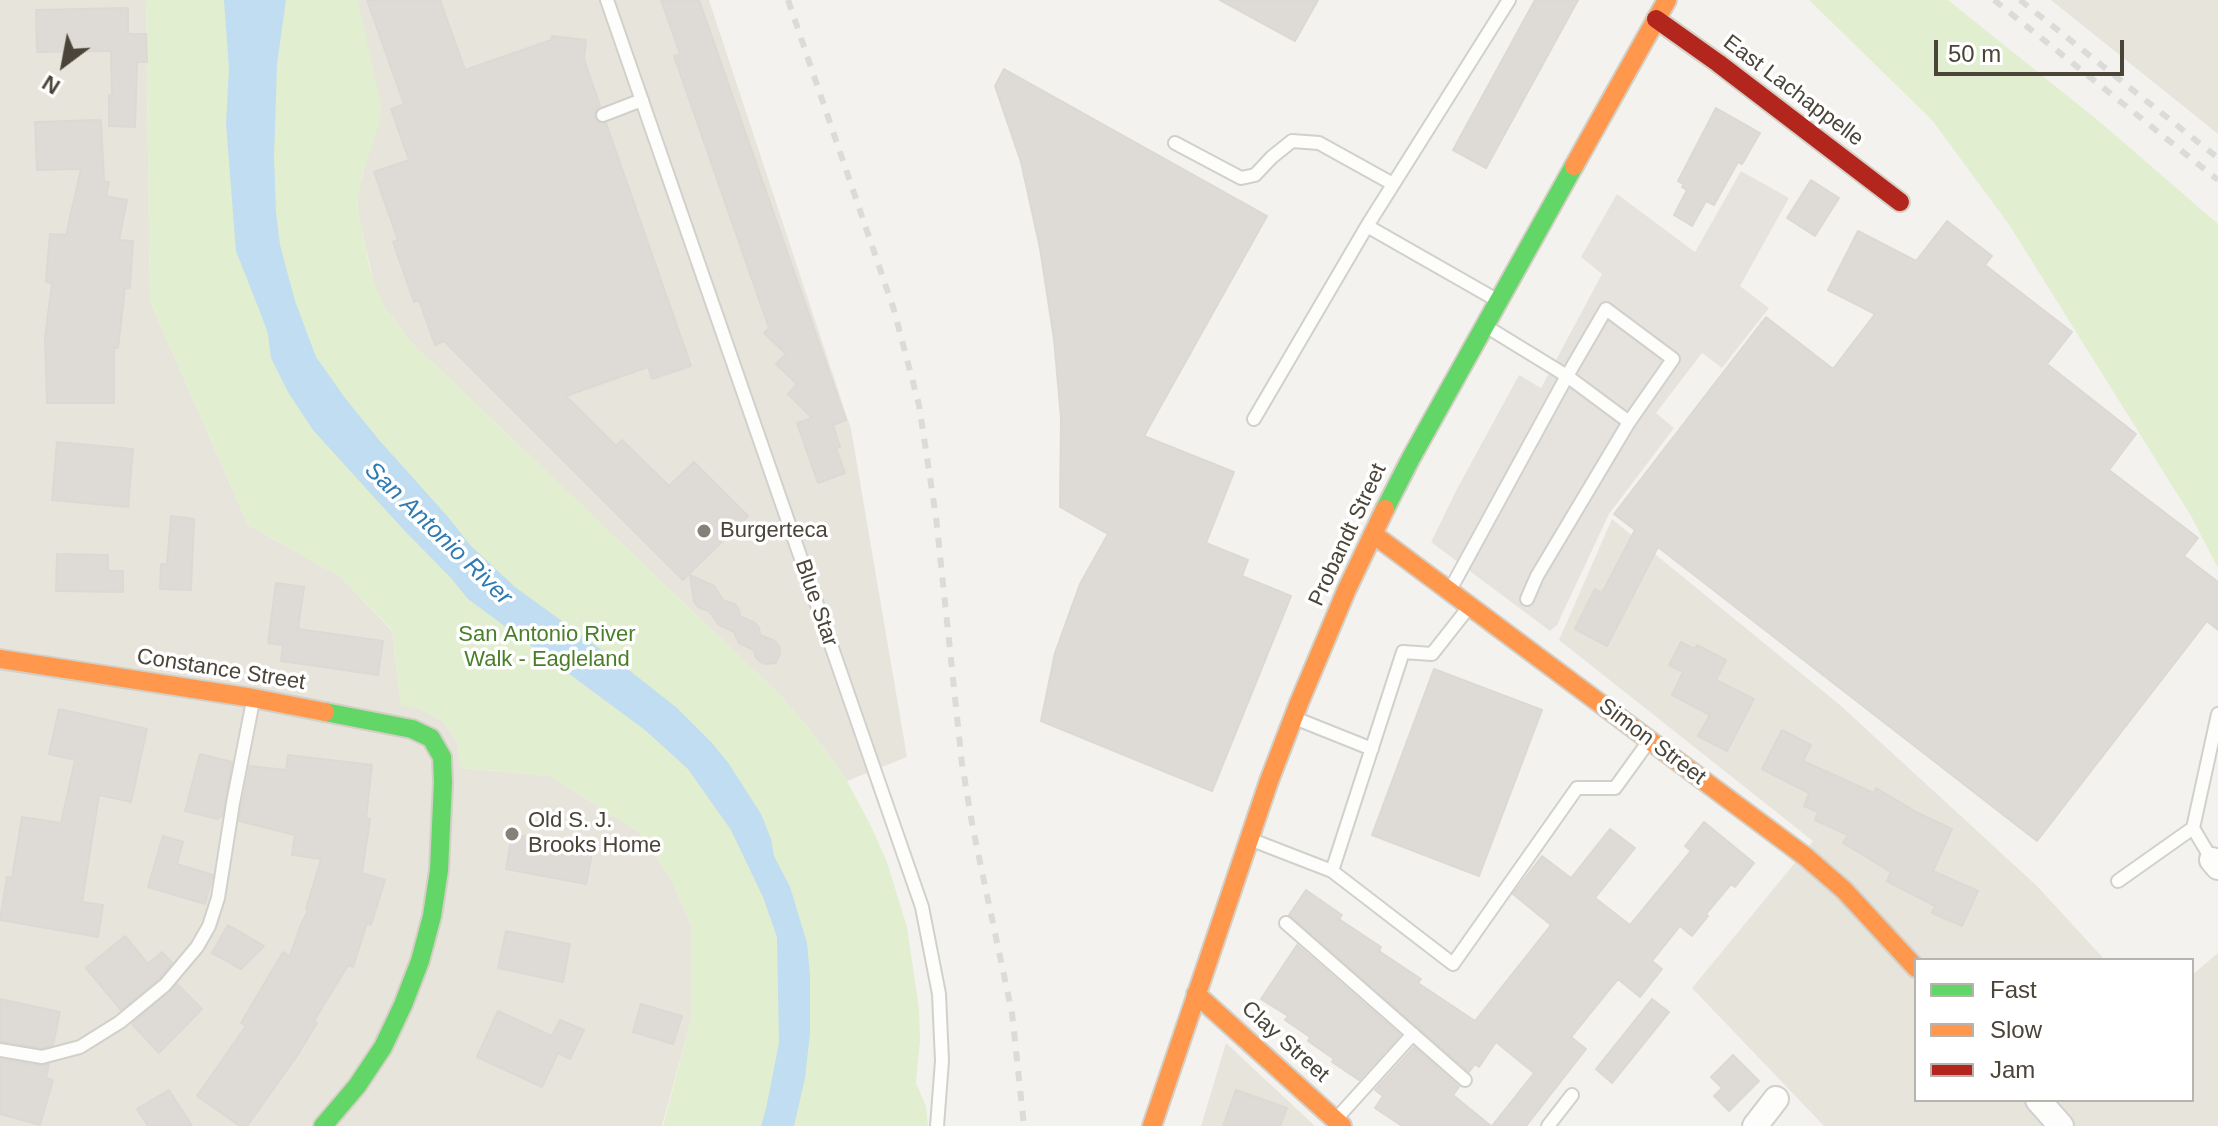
<!DOCTYPE html>
<html>
<head>
<meta charset="utf-8">
<style>
	body { margin:0 }
	#map { position:relative; width:2218px; height:1126px; overflow:hidden; background:#f4f2ee; font-family:Helvetica,sans-serif }
	canvas { display:block }
	.legend { position:absolute; left:1914px; top:958px; width:280px; height:144px; box-sizing:border-box; background:#fff; border:2px solid #b7b4b0; margin:0; padding:10px 14px; list-style:none; font-size:24px; color:#4b4439 }
	.legend li { display:flex; align-items:center; gap:16px; height:40px }
	.legend b { width:40px; border:2px solid #b7b4b0 }
	.north { position:absolute; left:24px; top:24px; width:80px; height:80px; -webkit-text-stroke:6px #fff; paint-order:stroke; rotate:212deg; font-size:22px; font-weight:700; line-height:32px; text-align:center; color:#4b4439 }
	.north::after { content:''; display:block; margin:auto; width:28px; height:36px; background:#4b4439; clip-path:polygon(50% 0,100% 100%,50% 72%,0 100%) }
	.scale { position:absolute; left:1934px; top:40px; width:190px; height:36px; box-sizing:border-box; border:4px solid #4b4439; border-top:0; padding-left:10px; font-size:24px; line-height:28px; white-space:nowrap; color:#4b4439; -webkit-text-stroke:6px #fff; paint-order:stroke }
</style>
</head>
<body>
<div id="map">
<canvas width="2218" height="1126"></canvas>
<ul class="legend">
<li><b style="height:10px;background:#63d668"></b>Fast</li>
<li><b style="height:10px;background:#ff974d"></b>Slow</li>
<li><b style="height:10px;background:#b3261e"></b>Jam</li>
</ul>
<div class="north">N</div>
<div class="scale">50 m</div>
</div>
<script>
const c = document.querySelector('canvas').getContext('2d');
c.lineJoin = 'round';
function paint(path, color) {
  c.fillStyle = color;
  c.fill(path, 'evenodd');
}
function poly(rows) {
  const path = new Path2D();
  for (const r of rows) {
    path.moveTo(r[0], r[1]);
    for (let i = 2; i < r.length; i += 2) path.lineTo(r[i], r[i + 1]);
  }
  return path;
}
function trace(path, color, width, dash) {
  c.strokeStyle = color;
  c.lineWidth = width;
  c.lineCap = dash ? 'butt' : 'round';
  c.setLineDash(dash || []);
  c.stroke(path);
}
function label(font, color, halo, rows, align = 'center') {
  c.font = font + ' Helvetica,sans-serif';
  c.lineWidth = 7;
  c.setLineDash([]);
  c.textBaseline = 'middle';
  c.strokeStyle = halo;
  c.fillStyle = color;
  for (const [text, x, y, turn = 0] of rows) {
    c.save();
    c.translate(x, y);
    c.rotate((+turn || 0) * Math.PI / 180);
    c.textAlign = isNaN(turn) ? turn : align;
    if (halo) c.strokeText(text, 0, 0);
    c.fillText(text, 0, 0);
    c.restore();
  }
}
paint(poly([
	[0,0,146,0,150,301,248,525,341,577,392,631,401,704,421,709,442,721,456,740,462,768,550,776,639,832,671,879,691,925,691,1020,662,1126,0,1126],
	[358,0,709,0,851,429,907,757,847,781,812,732,780,695,412,343,402,330,383,305,375,288,358,214,357,198,366,162],
	[2051,0,2218,0,2218,134],
	[1612,519,1840,705,2037,886,2105,960,1916,960,1916,1100,2192,1100,2192,975,2218,953,2218,1126,1824,1126,1692,988,1813,841,1559,640],
	[1226,1043,1315,1126,1201,1126]
]), '#e7e4dc');
paint(poly([
	[146,0,358,0,381,105,380,121,362,176,357,206,370,270,383,305,412,343,780,695,812,732,847,781,871,826,887,862,907,927,919,1009,920,1040,916,1083,926,1106,928,1126,663,1126,691,1020,691,925,671,879,639,832,550,776,462,768,456,740,442,721,421,709,401,705,392,630,341,577,248,525,150,301],
	[1809,0,1948,0,2100,122,2218,224,2218,568,2191,516,2010,226,1932,120]
]), '#e1eecf');
paint(poly([
	[1741,171,1789,198,1740,286,1769,308,1722,368,1702,353,1656,413,1674,428,1609,514,1557,625,1550,631,1431,542,1457,489,1519,375,1541,388,1602,274,1581,257,1617,194,1695,252]
]), '#e6e3df');
paint(poly([
	[224,0,286,0,277,64,274,157,276,213,280,245,295,301,316,357,345,398,379,440,448,517,470,545,515,587,625,667,677,708,712,743,729,764,761,814,771,839,774,856,790,887,807,943,810,975,810,1033,805,1078,794,1126,761,1126,766,1109,779,1043,777,937,763,897,731,830,688,769,645,730,468,599,451,578,403,529,313,430,288,392,271,358,268,334,262,317,236,251,226,123,229,69]
]), '#c0ddf1');
const building = poly([
	[367,0,440,0,465,70,551,40,552,36,586,40,584,59,600,106,596,110,594,117,598,122,606,123,691,366,652,379,648,367,566,396,616,446,622,440,669,486,694,462,748,516,683,580,444,341,435,345,419,300,414,302,393,242,398,240,374,172,409,160,391,109,404,104,367,0],
	[661,0,699,0,846,420,833,425,840,447,836,448,845,473,818,483,797,423,812,418,788,394,797,384,776,364,786,354,764,333,769,328,674,56,680,54,661,0],
	[1220,0,1318,0,1295,41,1220,0],
	[1535,0,1578,0,1486,168,1453,150,1535,0],
	[128,8,128,34,146,34,147,62,137,62,135,127,109,126,109,95,112,96,111,51,37,52,36,10,128,8],
	[1004,69,1267,216,1144,436,1234,472,1206,543,1248,560,1242,576,1291,596,1212,791,1041,721,1055,653,1080,584,1108,534,1060,507,1061,418,1054,339,1040,248,1021,162,995,86,1004,69],
	[1716,108,1760,133,1742,164,1738,162,1714,205,1706,201,1692,226,1674,215,1687,190,1682,187,1684,184,1678,181,1716,108],
	[101,120,104,181,109,182,106,196,127,200,119,240,133,241,130,288,125,288,118,348,114,347,114,403,47,403,45,338,52,283,46,282,50,234,66,235,81,169,37,170,35,122,101,120],
	[1811,180,1839,198,1815,236,1787,218,1811,180],
	[1947,221,1992,256,1985,265,2072,332,2047,364,2136,434,2109,470,2198,538,2184,556,2218,582,2218,630,2207,621,2037,841,1658,547,1607,646,1575,629,1595,589,1602,593,1635,530,1614,514,1766,317,1833,369,1875,314,1828,290,1858,231,1916,261,1947,221],
	[57,442,133,449,128,507,52,500,57,442],
	[171,516,194,519,191,590,160,589,161,564,167,564,171,516],
	[57,554,108,555,108,571,123,571,123,592,56,591,57,554],
	[690,575,714,586,723,600,735,604,739,610,740,616,755,623,759,628,760,635,775,641,779,646,780,653,776,663,765,664,759,661,755,656,754,650,739,643,734,632,719,625,709,611,698,607,694,601,690,575],
	[276,583,304,587,298,629,383,641,378,675,281,661,283,645,268,643,276,583],
	[1681,642,1695,649,1697,645,1726,660,1716,680,1754,699,1727,751,1698,736,1710,715,1672,695,1683,672,1669,665,1681,642],
	[1434,669,1542,710,1479,876,1372,835,1434,669],
	[59,709,147,729,131,802,99,795,82,902,103,905,98,937,0,920,7,877,12,878,22,817,61,823,75,760,49,754,59,709],
	[1782,730,1811,745,1803,761,1874,793,1876,788,1918,813,1952,829,1933,871,1978,891,1962,926,1932,913,1935,906,1887,881,1891,872,1843,843,1848,835,1815,820,1818,812,1804,806,1809,793,1762,769,1782,730],
	[200,754,232,762,222,817,218,816,218,819,185,811,200,754],
	[288,755,372,765,366,818,370,819,362,873,385,880,371,925,367,923,353,967,348,965,314,1021,317,1023,297,1056,247,1126,240,1126,197,1096,246,1026,241,1023,283,952,290,956,301,924,308,911,306,909,321,859,292,855,295,835,239,821,250,766,286,770,288,755],
	[1704,822,1754,863,1735,887,1731,884,1706,914,1708,916,1692,936,1680,926,1652,961,1662,969,1640,997,1618,979,1571,1037,1586,1049,1526,1126,1492,1126,1534,1073,1496,1042,1479,1067,1475,1064,1469,1072,1289,915,1306,890,1342,915,1339,919,1381,947,1379,951,1421,979,1418,983,1475,1021,1551,925,1513,894,1542,856,1571,878,1610,829,1635,848,1595,898,1630,925,1691,851,1685,846,1704,822],
	[512,834,593,849,586,884,506,869,512,834],
	[163,836,183,842,177,864,213,875,205,904,148,887,163,836],
	[228,925,264,946,241,969,212,953,228,925],
	[506,931,570,944,563,982,498,968,506,931],
	[125,936,148,964,162,952,172,963,159,979,121,1010,86,968,125,936],
	[1297,945,1400,1035,1359,1080,1332,1062,1334,1059,1308,1041,1310,1037,1285,1020,1288,1016,1261,999,1297,945],
	[177,984,202,1009,159,1053,132,1024,177,984],
	[0,999,60,1012,53,1045,42,1048,0,1041,0,999],
	[1652,999,1669,1012,1612,1083,1596,1069,1652,999],
	[641,1004,682,1016,673,1044,633,1032,641,1004],
	[498,1011,552,1036,560,1020,584,1030,570,1059,558,1053,542,1087,477,1057,498,1011],
	[1414,1047,1459,1087,1453,1095,1491,1126,1402,1126,1375,1108,1383,1096,1375,1090,1414,1047],
	[1733,1055,1759,1081,1729,1111,1714,1096,1722,1088,1711,1077,1733,1055],
	[0,1059,41,1066,49,1064,46,1078,53,1080,40,1125,0,1114,0,1059],
	[169,1090,192,1126,148,1126,137,1109,169,1090],
	[1236,1090,1287,1108,1280,1126,1223,1126,1236,1090]
]);
paint(building, '#dedbd6');
trace(building, '#dcd9d4', 2);
const lane = poly([
	[607,0,922,907,939,994,942,1061,937,1126],
	[603,115,642,100],
	[1175,143,1241,178,1255,175,1272,157,1292,141,1319,143,1393,184],
	[1367,226,1495,299],
	[1254,419,1367,226,1509,0],
	[1450,590,1567,376,1487,327],
	[1527,599,1537,576,1629,422,1567,376,1606,309,1673,359,1629,422],
	[1297,719,1372,749],
	[1252,840,1332,871,1403,652,1432,654,1469,607],
	[2212,860,2193,828,2218,714],
	[1332,871,1453,964,1577,788,1615,788,1649,741],
	[2118,881,2193,828],
	[1286,923,1465,1080],
	[0,1050,42,1057,80,1047,120,1022,165,985,197,947,209,926,218,898,233,803,253,701],
	[1337,1118,1413,1034],
	[1548,1126,1572,1095]
]);
const street = poly([
	[2212,860,2218,867],
	[2038,1100,2061,1126],
	[1755,1126,1776,1099]
]);
const fast = poly([
	[1385,509,1411,458,1574,166],
	[323,1126,357,1086,383,1047,403,1005,420,961,432,916,439,870,443,782,442,757,431,738,412,729,325,712]
]);
const slow = poly([
	[1574,166,1667,0],
	[1373,534,1806,857,1844,890,1916,968],
	[0,659,253,698,325,712],
	[1196,994,1342,1126],
	[1152,1126,1269,781,1299,703,1347,589,1385,509]
]);
const jam = poly([
	[1656,19,1718,63,1900,202]
]);
trace(lane, '#d2d0cb', 16);
trace(street, '#d2d0cb', 28);
trace(fast, '#d3cfc5', 22);
trace(slow, '#d3cfc5', 22);
trace(jam, '#d3cfc5', 22);
trace(lane, '#fdfdfc', 12);
trace(street, '#fdfdfc', 24);
trace(fast, '#63d668', 18);
trace(slow, '#ff974d', 18);
trace(jam, '#b3261e', 18);
trace(poly([
	[788,0,894,310,919,405,936,517,962,764,973,829,1012,1013,1024,1126],
	[1994,0,2218,180],
	[2020,0,2218,158]
]), '#dbdbda', 6, [10, 10]);
for (const [x, y, r, color] of [
	[704,531,8,"#868178"],
	[512,834,8,"#868178"]
]) {
  const dot = new Path2D();
  dot.arc(x, y, r, 0, 2 * Math.PI);
  c.fillStyle = color;
  c.fill(dot);
  trace(dot, '#fff', 3);
}
label('22px', '#4b4439', '#fff', [
	["East Lachappelle",1793,91,37],
	["Probandt Street",1348,535,-65],
	["Blue Star",816,603,71],
	["Constance Street",221,670,9],
	["Simon Street",1652,742,37],
	["Clay Street",1285,1042,42]
]);
label('22px', '#4b4439', '#fff', [
	["Burgerteca",720,531],
	["Old S. J.",528,821],
	["Brooks Home",528,846]
], 'left');
label('22px', '#4a7f2a', '#fff', [
	["San Antonio River",547,635],
	["Walk - Eagleland",547,660]
]);
label('italic 24px', '#2e7ab2', '#fff', [
	["San Antonio River",438,534,44]
]);
</script>
</body>
</html>
